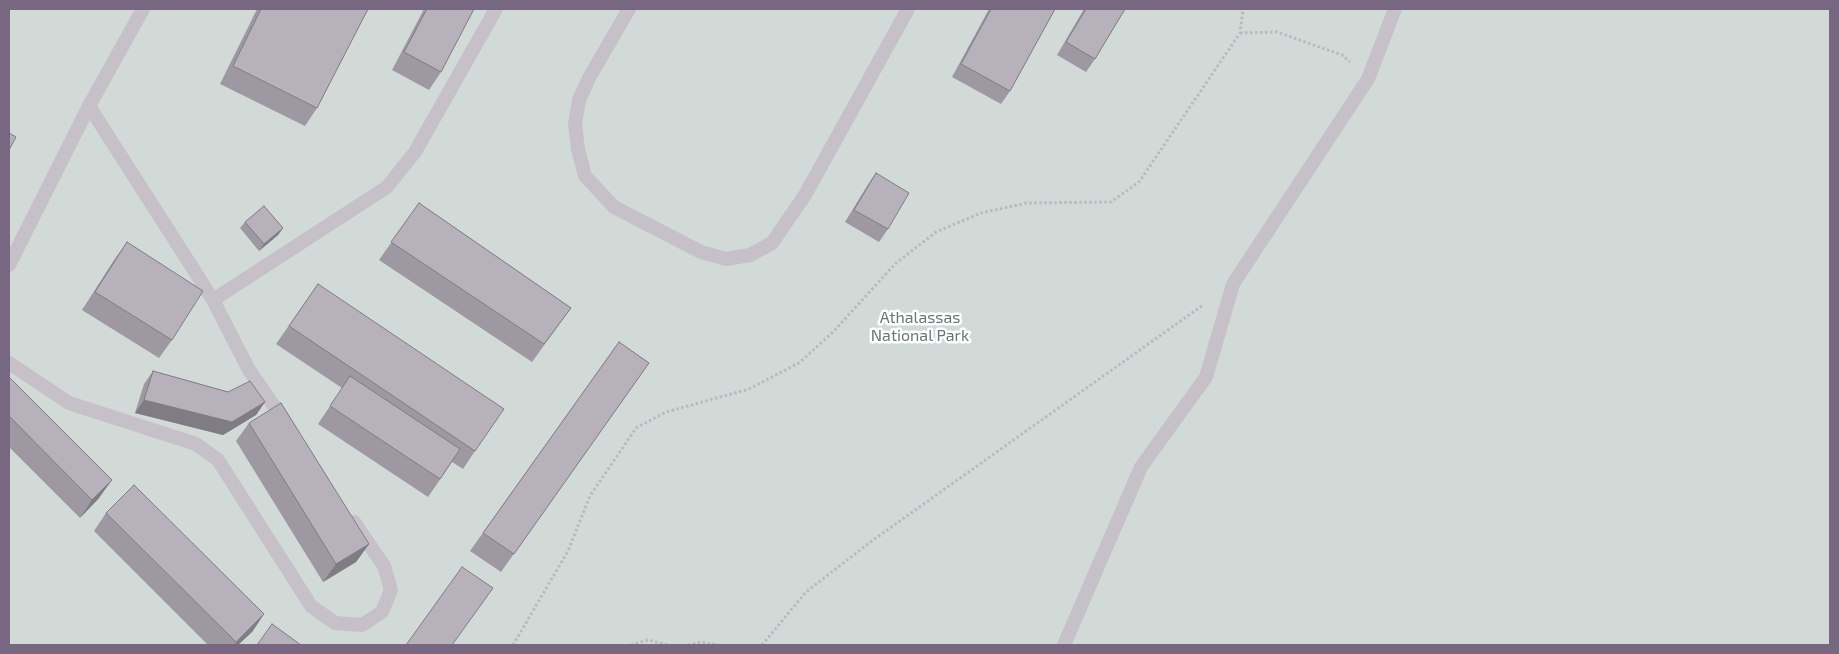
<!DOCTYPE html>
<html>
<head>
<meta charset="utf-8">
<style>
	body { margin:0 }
	#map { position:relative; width:1839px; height:654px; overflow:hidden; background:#f2f5f3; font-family:"Exo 2",sans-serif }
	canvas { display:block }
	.frame { position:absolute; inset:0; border:10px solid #786781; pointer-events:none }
</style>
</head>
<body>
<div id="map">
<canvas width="1839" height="654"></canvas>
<div class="frame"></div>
</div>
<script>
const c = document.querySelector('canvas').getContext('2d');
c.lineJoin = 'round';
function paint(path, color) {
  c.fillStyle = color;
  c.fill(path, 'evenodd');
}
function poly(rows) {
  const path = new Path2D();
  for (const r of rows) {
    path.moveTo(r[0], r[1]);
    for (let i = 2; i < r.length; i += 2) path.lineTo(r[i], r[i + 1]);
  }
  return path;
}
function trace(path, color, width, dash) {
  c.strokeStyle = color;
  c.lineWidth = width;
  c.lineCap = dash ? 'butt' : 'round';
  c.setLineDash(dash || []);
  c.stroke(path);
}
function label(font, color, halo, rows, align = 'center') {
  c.font = font + ' "Exo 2",sans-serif';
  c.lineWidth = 5;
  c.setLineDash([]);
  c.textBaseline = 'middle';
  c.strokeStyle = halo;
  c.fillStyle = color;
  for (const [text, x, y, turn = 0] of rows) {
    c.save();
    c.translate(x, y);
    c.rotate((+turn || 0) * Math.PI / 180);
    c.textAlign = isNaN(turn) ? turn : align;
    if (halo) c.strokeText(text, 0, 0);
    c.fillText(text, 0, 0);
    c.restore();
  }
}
paint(poly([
	[9,9,1830,9,1830,645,9,645]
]), '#d2dad8');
trace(poly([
	[1240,33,1277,32,1342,55,1350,62],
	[513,645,568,551,590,496,636,428,666,412,749,389,799,363,833,332,895,264,936,232,981,213,1027,203,1111,202,1139,182,1240,33,1243,9],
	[631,645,648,640,668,645],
	[688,645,701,642,718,645],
	[762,645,806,592,869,543,1203,305]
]), '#bcb9be', 3, [2.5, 2.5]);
trace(poly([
	[629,9,589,78,579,100,575,124,578,149,585,176,614,207,701,252,726,259,750,255,772,243,805,195,908,9],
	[89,106,213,300,249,370,285,422],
	[9,265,89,106,143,9],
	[213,300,387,187,415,152,496,9],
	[9,363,69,403,196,444,218,460,311,606,335,623,362,625,382,612,391,590,384,566,354,522],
	[1064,645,1141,467,1206,377,1233,284,1368,79,1395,9]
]), '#c6c1c8', 14);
paint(poly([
	[257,9,368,9,317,108,305,126,220,84],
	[424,9,474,9,441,72,429,90,392,70],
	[989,9,1055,9,1010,91,1001,104,952,77],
	[1084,9,1125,9,1095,59,1086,72,1057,55],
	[876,173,888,229,879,242,845,222,867,186],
	[419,203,571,308,532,362,379,260],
	[245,222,283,228,278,235,259,251,240,228],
	[127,242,172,340,159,358,82,310,114,260],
	[318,284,475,451,463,469,452,462,428,497,318,424,342,388,276,344],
	[619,342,649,363,501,572,470,551],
	[153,371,265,402,256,415,223,435,135,413,144,384],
	[9,377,99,498,80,518,9,447],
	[249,423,369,544,356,562,323,582,236,441],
	[106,513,264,614,252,632,238,645,208,645,94,531]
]), '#9d98a1');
paint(poly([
	[283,228,278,235,259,251,264,244],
	[144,400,265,402,256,415,223,435,135,413],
	[112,480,99,498,80,518,92,500],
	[369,544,356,562,323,582,336,564],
	[264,614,252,632,238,645,234,645]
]), '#807c83');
const building = poly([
	[261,9,368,9,317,108,233,66,261,9],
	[427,9,474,9,441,72,404,52,427,9],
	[991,9,1055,9,1010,91,961,64,991,9],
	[1086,9,1125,9,1095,59,1066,42,1086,9],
	[9,133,16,137,9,150,9,133],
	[876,173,909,193,888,229,854,210,876,173],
	[419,203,571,308,544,344,391,242,419,203],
	[264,206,283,228,264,244,245,222,264,206],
	[127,242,203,291,172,340,95,292,127,242],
	[318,284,504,409,475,451,289,326,318,284],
	[619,342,649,363,514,554,483,533,619,342],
	[153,371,228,392,250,381,265,402,232,422,144,400,153,371],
	[350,376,460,449,440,479,330,406,350,376],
	[9,377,112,480,92,500,9,416,9,377],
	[281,403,369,544,336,564,249,423,281,403],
	[134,485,264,614,236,642,106,513,134,485],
	[462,567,493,588,452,645,406,645,462,567],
	[272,624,301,645,257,645,272,624]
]);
paint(building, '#b7b1bb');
trace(building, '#807c83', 1);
label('16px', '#657879', '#fff', [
	["Athalassas",920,318],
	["National Park",920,336]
]);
</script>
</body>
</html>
